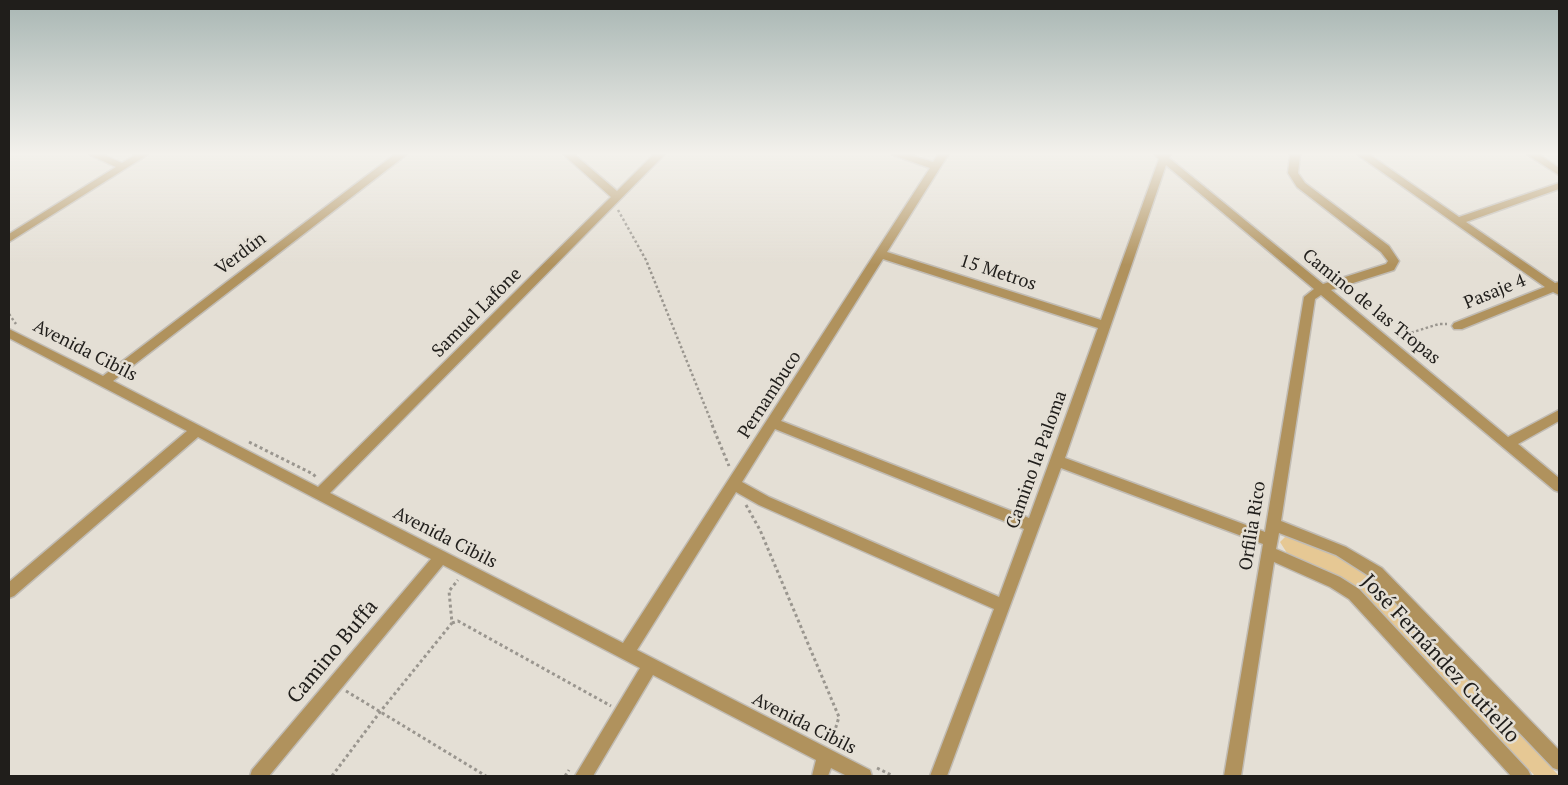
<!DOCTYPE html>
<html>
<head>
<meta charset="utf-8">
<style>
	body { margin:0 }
	#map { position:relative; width:1568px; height:785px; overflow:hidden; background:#e4dfd5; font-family:"PT Serif",serif }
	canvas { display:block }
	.frame { position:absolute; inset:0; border:10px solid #201e1b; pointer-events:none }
</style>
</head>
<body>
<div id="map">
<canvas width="1568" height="785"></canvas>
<div class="frame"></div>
</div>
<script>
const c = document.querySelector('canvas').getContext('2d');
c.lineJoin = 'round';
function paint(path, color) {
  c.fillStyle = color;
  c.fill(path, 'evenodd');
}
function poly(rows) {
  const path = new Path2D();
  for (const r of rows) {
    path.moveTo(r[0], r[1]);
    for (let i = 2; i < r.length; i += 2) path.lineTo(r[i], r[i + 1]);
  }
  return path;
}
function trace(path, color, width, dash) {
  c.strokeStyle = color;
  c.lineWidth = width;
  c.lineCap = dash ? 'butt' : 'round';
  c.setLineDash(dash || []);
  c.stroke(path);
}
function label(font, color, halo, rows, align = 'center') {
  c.font = font + ' "PT Serif",serif';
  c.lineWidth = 5;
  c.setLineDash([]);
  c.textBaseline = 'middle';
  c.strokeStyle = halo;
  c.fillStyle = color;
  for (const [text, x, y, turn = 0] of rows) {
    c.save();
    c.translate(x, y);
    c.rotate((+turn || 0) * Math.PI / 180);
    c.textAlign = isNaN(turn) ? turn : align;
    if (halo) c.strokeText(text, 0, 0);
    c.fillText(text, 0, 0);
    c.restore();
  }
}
paint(poly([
	[1285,537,1295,538,1358,565,1377,582,1559,776,1535,776,1361,592,1328,572,1287,553,1280,542]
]), '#e6c894');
const minor = poly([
	[90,155,104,155,122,163,135,155,147,155,9,242,9,234,116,167,90,155],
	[394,155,406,155,113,381,318,487,611,197,564,155,575,155,617,191,653,155,664,155,330,493,623,643,930,168,893,155,910,155,933,162,938,155,948,155,887,252,1101,320,1159,159,1155,155,1170,155,1169,158,1323,284,1386,264,1388,261,1381,252,1297,187,1288,173,1290,155,1300,155,1298,173,1305,183,1389,246,1399,261,1394,270,1331,290,1508,437,1559,410,1559,421,1518,444,1559,478,1559,492,1554,490,1321,295,1315,299,1281,521,1346,547,1382,568,1559,750,1559,770,1553,768,1372,578,1336,555,1279,533,1276,549,1340,577,1359,589,1528,770,1531,776,1511,776,1349,599,1330,587,1274,562,1241,776,1224,776,1263,544,1061,468,947,776,930,776,994,609,759,505,736,492,637,650,870,770,872,776,847,776,831,768,828,776,812,776,816,760,653,675,593,776,575,776,640,668,443,565,269,776,250,776,252,770,431,559,198,437,14,596,9,598,9,582,187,431,9,338,9,329,103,376,394,155],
	[1166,165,1314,289,1304,297,1265,532,1065,458,1166,165],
	[883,259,1098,328,1029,518,781,421,883,259],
	[775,429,1024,529,999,597,769,497,742,482,775,429],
	[1358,155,1370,155,1459,217,1559,183,1559,189,1466,222,1555,283,1559,282,1559,295,1553,292,1462,329,1454,329,1452,326,1454,323,1545,287,1358,155],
	[1528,155,1540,155,1559,168,1559,175,1528,155]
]);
trace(minor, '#c1bcb4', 3);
trace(poly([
	[618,210,646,260,713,426],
	[9,314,16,324],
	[1397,337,1439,324,1447,324]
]), '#9a968f', 2.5, [2.5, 2.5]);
trace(poly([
	[712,425,729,466],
	[249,442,313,474,317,478],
	[746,505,760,530,839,717,831,743],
	[452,623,458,621,611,706],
	[346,691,486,776],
	[877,768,893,776],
	[332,776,380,712,452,623,449,591,458,580],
	[565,776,569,770]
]), '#9a968f', 3, [3, 3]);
paint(minor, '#b0925d');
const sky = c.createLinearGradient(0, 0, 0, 265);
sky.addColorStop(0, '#a8b6b3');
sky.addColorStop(0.58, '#f3f1ec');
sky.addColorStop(1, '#f3f1ec00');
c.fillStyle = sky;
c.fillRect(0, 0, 1568, 265);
label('18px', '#201e1b', '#e4dfd5', [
	["Verdún",241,254,-37],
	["15 Metros",998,273,18],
	["Pasaje 4",1495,292,-22],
	["Camino de las Tropas",1371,307,39],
	["Samuel Lafone",477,313,-45],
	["Avenida Cibils",85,351,27],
	["Pernambuco",770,395,-57],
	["Camino la Paloma",1037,460,-70],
	["Orfilia Rico",1253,526,-81],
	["Avenida Cibils",445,538,27],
	["Avenida Cibils",804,724,27]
]);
label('21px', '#201e1b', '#e4dfd5', [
	["Camino Buffa",333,652,-50],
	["José Fernández Cutiello",1440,659,47]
]);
</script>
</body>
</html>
